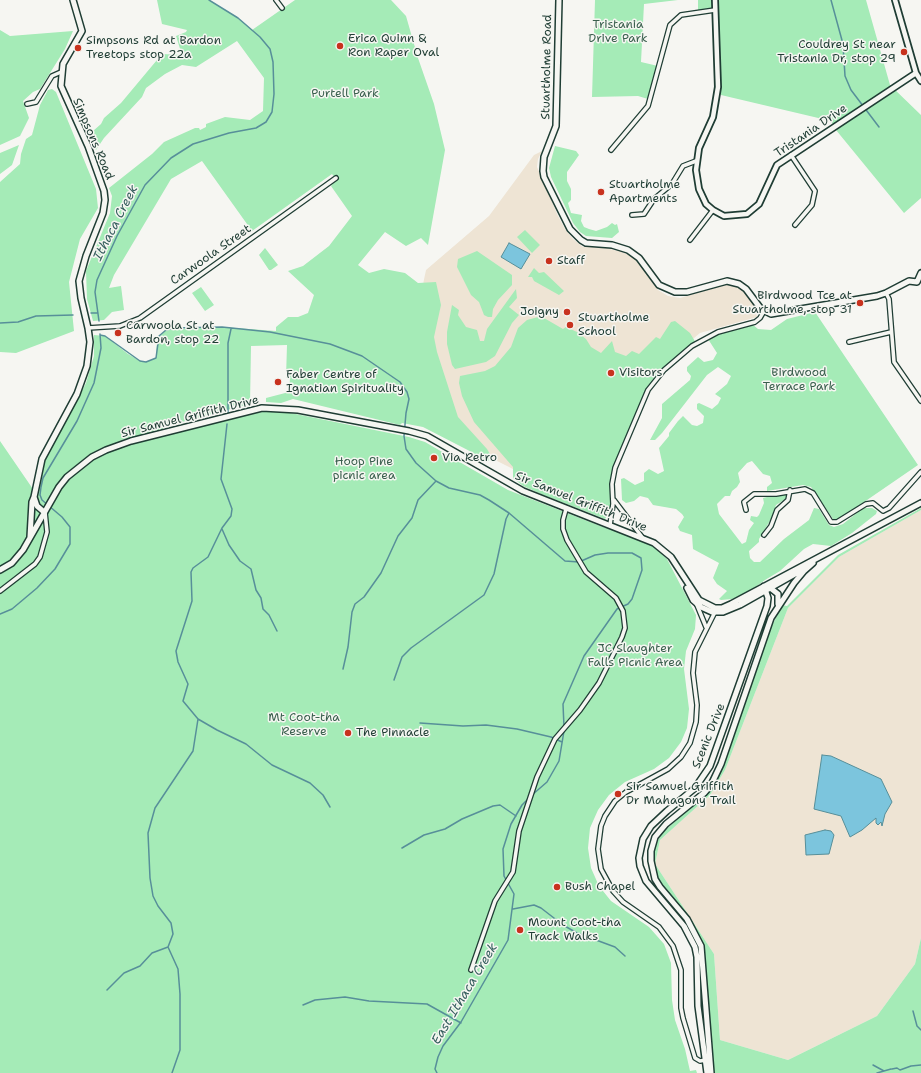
<!DOCTYPE html>
<html>
<head>
<meta charset="utf-8">
<style>
	body { margin:0 }
	canvas { display:block; background:#f6f6f2 }
</style>
</head>
<body>
<canvas width="921" height="1073"></canvas>
<script>
const c = document.querySelector('canvas').getContext('2d');
c.lineJoin = 'round';
function paint(path, color) {
  c.fillStyle = color;
  c.fill(path, 'evenodd');
}
function poly(rows) {
  const path = new Path2D();
  for (const r of rows) {
    path.moveTo(r[0], r[1]);
    for (let i = 2; i < r.length; i += 2) path.lineTo(r[i], r[i + 1]);
  }
  return path;
}
function trace(path, color, width, dash) {
  c.strokeStyle = color;
  c.lineWidth = width;
  c.lineCap = dash ? 'butt' : 'round';
  c.setLineDash(dash || []);
  c.stroke(path);
}
function label(font, color, halo, rows, align = 'center') {
  c.font = font + ' "Shantell Sans",sans-serif';
  c.lineWidth = 3;
  c.setLineDash([]);
  c.textBaseline = 'middle';
  c.strokeStyle = halo;
  c.fillStyle = color;
  for (const [text, x, y, turn = 0] of rows) {
    c.save();
    c.translate(x, y);
    c.rotate((+turn || 0) * Math.PI / 180);
    c.textAlign = isNaN(turn) ? turn : align;
    if (halo) c.strokeText(text, 0, 0);
    c.fillText(text, 0, 0);
    c.restore();
  }
}
paint(poly([
	[542,151,538,159,537,167,558,216,565,229,573,239,583,247,603,247,625,253,636,260,658,290,668,296,680,298,726,285,735,286,741,289,755,307,757,317,700,333,652,373,607,480,604,515,416,420,422,289,426,270,489,216,534,155],
	[921,510,921,938,915,964,877,1016,788,1060,720,1040,714,954,655,864,660,840,710,795,725,770,788,608,839,557]
]), '#eee4d4');
paint(poly([
	[157,0,209,0,238,18,252,30,295,0,391,0,406,16,418,58,434,104,445,150,428,245,421,238,406,246,385,232,358,265,369,273,384,269,405,273,418,283,436,282,441,305,434,337,437,352,458,417,487,449,490,454,489,461,423,427,402,423,400,425,293,399,281,403,266,402,266,398,289,392,290,378,286,378,287,345,251,346,250,404,163,427,163,434,262,412,281,411,409,437,425,442,508,490,603,527,639,538,653,546,667,559,696,615,695,629,686,651,684,669,689,709,687,728,681,742,669,758,654,769,625,782,609,795,598,810,590,828,588,848,591,868,599,886,611,901,649,927,664,944,671,963,672,1000,675,1020,685,1049,690,1071,696,1070,697,1073,0,1073,0,441,37,495,43,467,51,445,67,420,86,383,94,356,94,335,105,336,128,354,140,361,146,362,156,358,157,339,166,330,222,327,276,331,276,327,288,317,298,317,308,313,314,295,288,271,303,266,329,246,352,216,331,186,336,179,332,174,252,231,202,161,171,179,114,275,109,288,121,286,124,310,112,312,104,320,93,321,87,299,86,271,110,213,112,196,109,188,152,154,164,142,195,128,199,128,200,130,206,127,206,124,225,117,250,120,263,111,264,78,237,41,196,67,182,65,165,74,146,88,142,97,104,138,96,150,88,131,93,131,101,124,104,118,121,103,162,54,182,55,176,36,186,32,187,30,162,24],
	[595,0,678,0,644,4,641,62,658,66,648,99,638,96,592,97],
	[698,0,866,0,890,85,921,115,921,198,904,213,836,130,831,121,721,95,717,9,698,10],
	[0,30,10,36,73,31,65,49,40,89,33,92,23,101,29,118,20,136,0,145],
	[52,89,56,92,96,189,98,208,80,239,69,282,74,331,16,353,0,352,0,182,20,164,21,154,26,139,32,135,40,105,48,90],
	[19,145,12,165,0,174,0,153],
	[555,146,576,151,579,155,567,172,567,181,571,189,571,200,568,203,571,213,582,215,581,221,584,227,589,229,596,231,607,227,612,223,615,225,617,224,619,232,612,238,586,236,580,232,573,223,551,177,549,168],
	[525,230,540,245,532,253,517,237],
	[265,248,278,265,271,270,269,270,259,255],
	[477,251,512,275,512,285,498,300,493,309,492,317,488,317,484,315,479,302,471,295,457,267,458,259],
	[534,268,539,273,544,272,564,291,559,295,534,281,532,277,528,277],
	[201,287,214,305,205,311,192,293],
	[516,289,517,298,509,307,519,315,512,323,495,356,486,362,455,369,452,365,447,344,447,332,452,305,459,310,458,315,466,327,477,330,480,341,484,341,487,329],
	[815,312,918,465,835,522,811,487,803,485,767,491,767,487,772,483,770,476,763,474,752,461,747,463,738,473,740,482,737,487,732,491,730,496,725,496,717,504,719,514,742,544,746,542,749,530,754,523,750,520,751,516,757,517,759,515,764,503,763,498,783,493,787,495,787,498,776,505,771,519,759,539,759,542,749,551,750,558,754,562,760,562,784,539,809,520,814,508,819,509,829,525,834,527,843,524,863,508,872,508,877,511,876,514,852,533,831,546,813,544,804,549,780,571,765,580,750,591,732,599,721,600,719,599,727,591,717,584,713,578,719,563,693,549,692,535,680,531,678,527,684,517,682,514,676,509,653,505,648,498,640,496,634,501,626,503,622,500,621,479,624,478,635,485,644,481,644,473,649,469,658,474,664,471,659,448,669,436,669,433,678,421,683,416,692,425,697,426,703,423,704,416,697,409,697,404,699,403,712,409,718,404,721,398,715,394,727,384,731,376,718,367,707,375,662,433,655,440,650,440,662,418,662,404,690,380,691,376,687,371,687,367,698,357,704,362,713,360,717,353,708,339,710,339,710,336,752,324,758,329,771,330,787,319],
	[538,317,544,318,563,329,566,327,577,332,586,339,591,347,601,353,612,341,615,352,626,356,632,351,639,354,656,337,660,339,671,322,675,321,690,333,696,343,664,370,648,390,611,478,610,509,605,519,541,494,523,486,513,478,513,467,474,422,462,396,459,383,460,376,485,371,495,366,511,347,518,328,527,320],
	[921,508,921,510,839,557,788,608,725,770,710,795,660,840,655,864,714,954,720,1040,788,1060,877,1016,915,964,921,938,921,1073,714,1073,705,959,702,944,693,925,656,876,653,856,655,846,662,833,705,795,715,783,725,761,769,632,782,605,787,606,838,555]
]), '#a5ebb7');
const water = poly([
	[509,243,530,254,521,269,501,257,509,243],
	[822,755,831,756,881,779,892,802,885,814,882,826,881,822,878,825,876,823,876,818,862,830,850,837,841,816,814,809,822,755],
	[825,830,831,831,834,835,829,854,806,855,805,835,825,830]
]);
paint(water, '#7cc5dd');
trace(water, '#578f99', 1);
trace(poly([
	[831,0,843,44,845,76,851,90,879,127],
	[91,313,98,313],
	[99,321,95,292,97,280,117,236,145,185,171,158,193,144,229,133,256,128,266,122,272,112,274,94,273,62,270,49,260,37,238,18,209,0],
	[0,323,18,322,36,316,73,315],
	[100,335,105,336,140,361,146,362,156,358,159,336,166,330,174,328,222,327,270,332,330,344,362,356,400,382,407,392,409,399,406,413,404,436,406,449,416,463,436,481,449,488,480,495,489,500,509,513,565,561,579,562,595,555,608,553,632,553,641,558,642,570,632,599,628,604,617,609,584,656,563,704,564,727],
	[228,413,228,343,231,329],
	[222,529,229,545,240,561,251,569,256,590,261,598,263,609,269,615,277,631],
	[0,614,12,609,37,588,55,569,70,544,70,527,62,517,42,500,40,495,41,487,43,478,77,421,94,383,101,348,100,334],
	[343,669,348,647,352,612,355,604,364,597,381,573,398,536,412,518,418,500,436,481],
	[394,680,402,657,411,648,484,595,494,574,506,519,509,513],
	[198,719,217,730,246,744,272,765,310,783,323,795,330,807],
	[420,723,463,726,486,725,517,729,551,737,562,742],
	[532,795,547,782,559,761,564,731],
	[402,848,424,835,445,829,462,819,493,806,500,805,516,816],
	[513,909,534,905,541,908,563,925,577,933,615,947,625,956],
	[107,990,124,973,140,966,152,953,168,947],
	[303,1005,315,1000,345,997,369,1001,427,1004,461,1023],
	[913,1011,917,1026,921,1030],
	[873,1065,884,1071],
	[892,1069,897,1068,900,1070,911,1066,921,1065],
	[172,1073,180,1050,180,994,178,969,168,947,173,934,171,923,158,906,153,896,150,878,148,833,155,808,193,751,198,719,183,701,188,684,178,662,176,651,192,601,191,572,193,568,208,557,222,528,231,516,232,509,221,479,227,424],
	[437,1073,435,1069,438,1057,443,1046,461,1022,508,940,514,894,504,876,503,849,511,824,522,805,528,799],
	[877,1073,891,1069]
]), '#578f99', 1.5);
const minor = poly([
	[276,0,282,8],
	[27,104,36,102,52,76,61,72],
	[611,150,648,106,670,25,681,15,715,10],
	[791,155,815,191,812,205,795,225],
	[632,215,644,214,654,199,672,184,683,166,696,161],
	[690,240,713,210],
	[886,293,889,299,894,362,921,401],
	[88,328,120,326,140,318,336,178],
	[849,342,891,332],
	[614,500,642,537],
	[746,510,744,502,754,494,776,494,805,489,813,493,831,522,837,522,866,504,873,503,883,511,889,508,921,472],
	[610,525,613,504,612,484,615,468,648,390,664,370,692,346,718,332,755,322,760,318,764,311],
	[764,535,771,526,777,510,788,500,790,490],
	[0,591,35,564,40,557,47,532,45,512],
	[697,605,706,627],
	[471,970,495,901,513,872,519,831,537,777,555,739,580,710,599,683,622,637,625,628,623,611,616,598,586,572,567,540,563,529,563,520,566,509],
	[706,1060,700,1061,695,1058,683,1018,681,1008,681,970,673,946,659,927,623,902,613,891,601,869,598,849,601,826,605,816,615,801,626,792,668,769,681,757,690,743,696,722,697,705,693,673,695,652,715,612]
]);
const tertiary = poly([
	[715,0,718,87,713,117,699,148,696,170,699,189,706,204,713,210,724,216,747,214,759,204,777,165,916,73],
	[895,0,916,73,921,81]
]);
const secondary = poly([
	[559,0,556,126,544,157,543,171,544,177,570,229,581,240,586,243,612,245,628,250,639,258,659,285,675,292,687,292,727,281,739,284,746,289,761,309,771,314,877,296,886,293,909,281,917,282,921,273],
	[44,512,37,506,34,497,42,459,77,394,87,366,90,342,88,328,81,298,79,281,86,256,103,213,105,200,104,191,88,146,61,86,63,64,82,31,73,0],
	[30,537,32,502,34,497],
	[0,570,12,563,23,550,59,487,67,477,92,457,106,450,131,441,262,408,298,410,409,431,427,436,523,491,654,543,671,557,699,600,715,608,722,608,731,604,921,503],
	[769,587,778,594,778,604],
	[687,588,693,600,701,607,712,612,723,612,740,605,802,570],
	[707,1073,698,1006,697,957,695,947,684,926,646,881,640,866,639,858,643,839,651,826,667,811,695,788,710,766,767,606,768,598,764,586],
	[711,1073,701,946,687,919,660,887,655,879,651,861,651,851,655,837,666,824,704,793,711,785,721,764,771,618,794,583,804,571,813,563]
]);
trace(minor, '#1f3d34', 6);
trace(tertiary, '#1f3d34', 8);
trace(secondary, '#1f3d34', 8);
trace(minor, '#f6f6f2', 3.5);
trace(tertiary, '#f6f6f2', 4.5);
trace(secondary, '#f6f6f2', 5);
for (const [x, y, r, color] of [
	[340,46,4,"#c8321e"],
	[78,48,4,"#c8321e"],
	[904,52,4,"#c8321e"],
	[601,192,4,"#c8321e"],
	[549,261,4,"#c8321e"],
	[860,303,4,"#c8321e"],
	[567,312,4,"#c8321e"],
	[570,325,4,"#c8321e"],
	[118,333,4,"#c8321e"],
	[611,373,4,"#c8321e"],
	[278,382,4,"#c8321e"],
	[434,458,4,"#c8321e"],
	[348,733,4,"#c8321e"],
	[618,794,4,"#c8321e"],
	[557,887,4,"#c8321e"],
	[520,930,4,"#c8321e"]
]) {
  const dot = new Path2D();
  dot.arc(x, y, r, 0, 2 * Math.PI);
  c.fillStyle = color;
  c.fill(dot);
  trace(dot, '#f6f6f2', 1.5);
}
label('12px', '#3a604e', '#f6f6f2', [
	["Tristania",618,25],
	["Drive Park",618,39],
	["Purtell Park",345,94],
	["Birdwood",799,373],
	["Terrace Park",799,387],
	["Hoop Pine",364,462],
	["picnic area",364,476],
	["JC Slaughter",635,649],
	["Falls Picnic Area",635,663],
	["Mt Coot-tha",304,718],
	["Reserve",304,732]
]);
label('12px', '#1f3d34', '#f6f6f2', [
	["Erica Quinn &",348,39],
	["Ron Raper Oval",348,53],
	["Simpsons Rd at Bardon",86,41],
	["Treetops stop 22a",86,55],
	["Couldrey St near",896,45,"right"],
	["Tristania Dr, stop 29",896,59,"right"],
	["Stuartholme",609,185],
	["Apartments",609,199],
	["Staff",557,261],
	["Birdwood Tce at",852,296,"right"],
	["Stuartholme, stop 31",852,310,"right"],
	["Joigny",559,312,"right"],
	["Stuartholme",578,318],
	["School",578,332],
	["Carwoola St at",126,326],
	["Bardon, stop 22",126,340],
	["Visitors",619,373],
	["Faber Centre of",286,375],
	["Ignatian Spirituality",286,389],
	["Via Retro",442,458],
	["The Pinnacle",356,733],
	["Sir Samuel Griffith",626,787],
	["Dr Mahagony Trail",626,801],
	["Bush Chapel",565,887],
	["Mount Coot-tha",528,923],
	["Track Walks",528,937]
], 'left');
label('12px', '#1f3d34', '#f6f6f2', [
	["Stuartholme Road",547,67,-89],
	["Tristania Drive",811,131,-34],
	["Simpsons Road",93,139,67],
	["Carwoola Street",211,255,-35],
	["Sir Samuel Griffith Drive",190,417,-14],
	["Sir Samuel Griffith Drive",581,502,22],
	["Scenic Drive",709,736,-68]
]);
label('italic 13px', '#365f5e', '#f6f6f2', [
	["Ithaca Creek",116,223,-63],
	["East Ithaca Creek",465,994,-59]
]);
</script>
</body>
</html>
